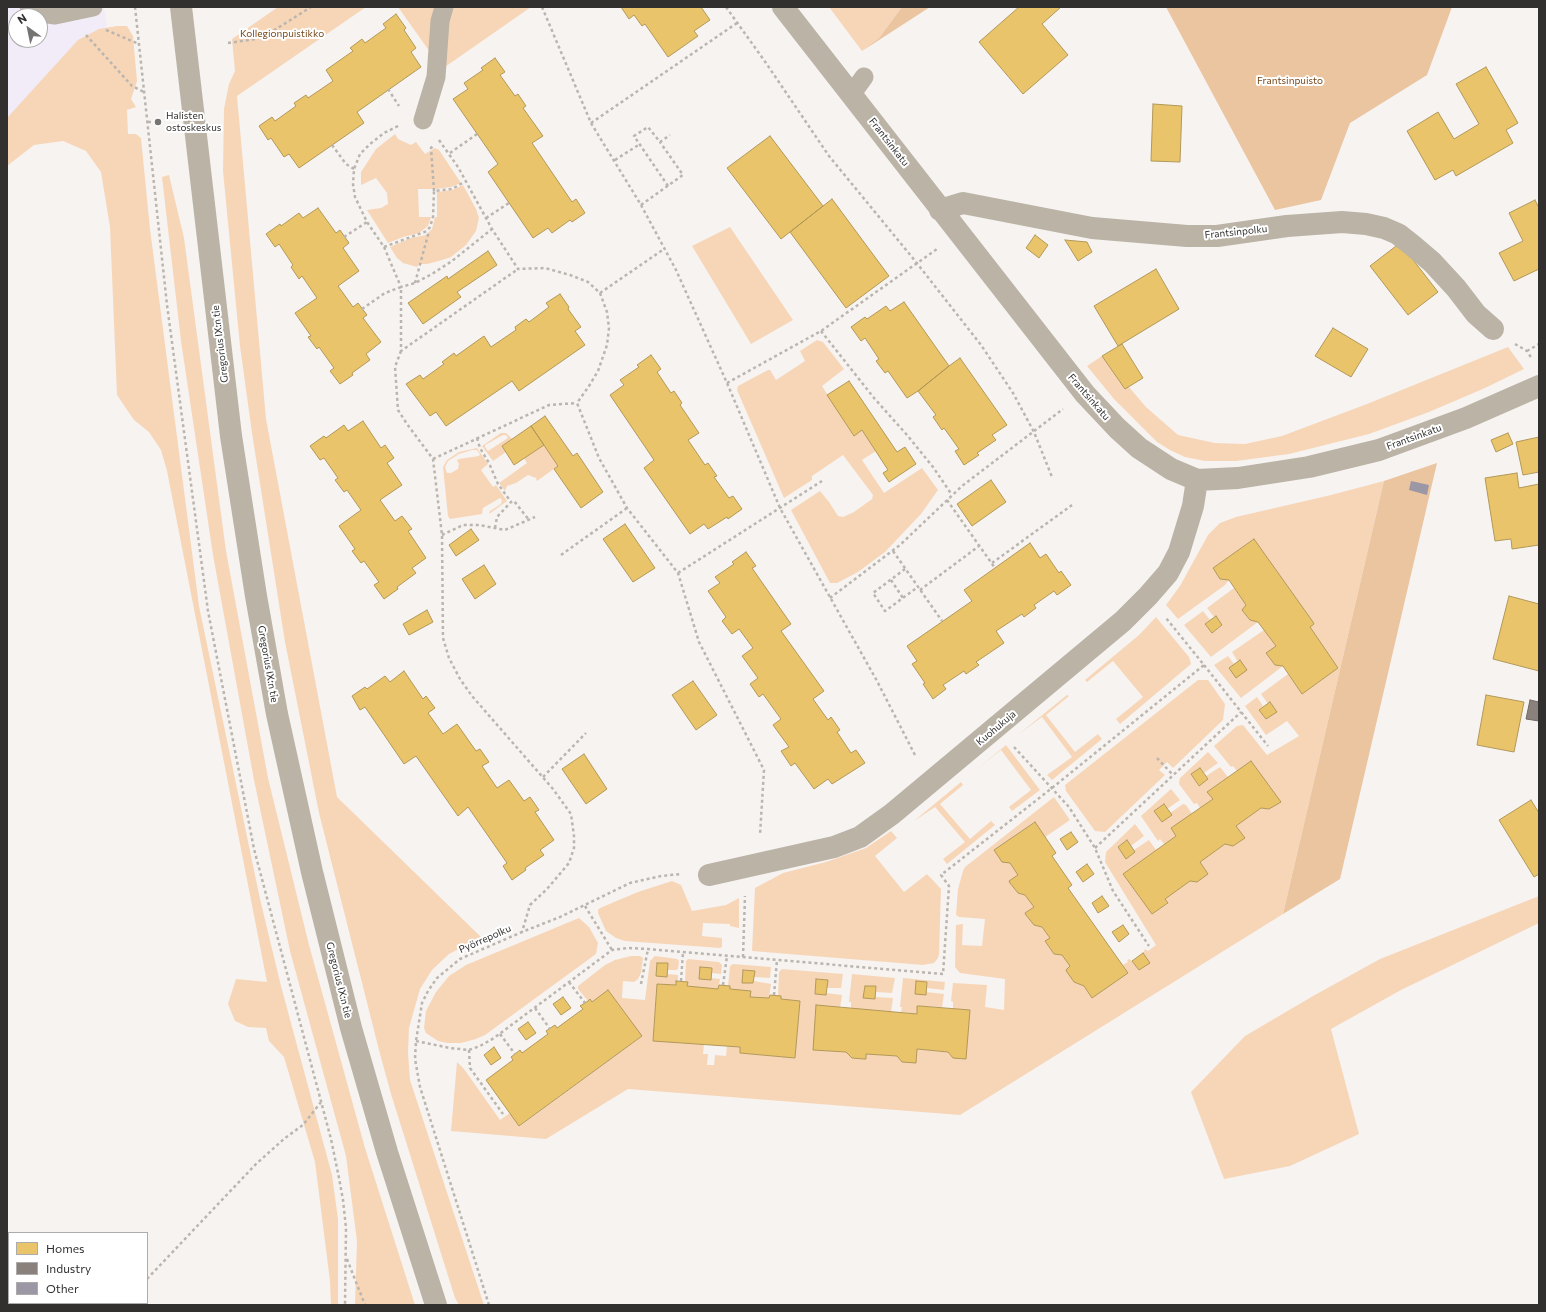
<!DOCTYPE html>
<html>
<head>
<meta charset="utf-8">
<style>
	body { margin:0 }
	#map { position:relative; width:1546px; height:1312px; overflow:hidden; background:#f6f3f1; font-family:Commissioner,sans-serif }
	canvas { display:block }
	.frame { position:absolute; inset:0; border:8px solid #31302f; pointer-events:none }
	.legend { position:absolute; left:8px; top:1232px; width:140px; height:72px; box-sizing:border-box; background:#fff; border:1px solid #adacac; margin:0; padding:5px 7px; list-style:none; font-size:12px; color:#31302f }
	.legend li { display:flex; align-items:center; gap:8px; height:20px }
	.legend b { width:20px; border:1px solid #adacac }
	.north { position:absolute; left:8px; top:8px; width:40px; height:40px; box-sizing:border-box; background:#fff; border:1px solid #adacac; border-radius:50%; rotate:327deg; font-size:11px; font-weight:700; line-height:16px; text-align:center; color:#31302f }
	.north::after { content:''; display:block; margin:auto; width:14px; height:18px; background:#767473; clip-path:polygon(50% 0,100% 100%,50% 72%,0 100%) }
</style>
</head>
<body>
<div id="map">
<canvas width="1546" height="1312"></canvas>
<div class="frame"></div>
<ul class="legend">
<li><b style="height:11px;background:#e9c46a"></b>Homes</li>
<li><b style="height:11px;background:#8a817c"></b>Industry</li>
<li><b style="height:11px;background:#9c97a4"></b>Other</li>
</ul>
<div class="north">N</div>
</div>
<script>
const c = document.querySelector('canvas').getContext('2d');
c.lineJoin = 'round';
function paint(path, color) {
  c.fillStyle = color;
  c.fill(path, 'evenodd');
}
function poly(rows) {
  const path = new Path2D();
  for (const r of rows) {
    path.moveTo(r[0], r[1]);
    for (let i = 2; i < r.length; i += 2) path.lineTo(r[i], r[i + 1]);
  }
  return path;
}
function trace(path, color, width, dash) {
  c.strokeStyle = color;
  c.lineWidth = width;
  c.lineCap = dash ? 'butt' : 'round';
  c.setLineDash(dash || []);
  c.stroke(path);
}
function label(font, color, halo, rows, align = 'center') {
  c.font = font + ' Commissioner,sans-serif';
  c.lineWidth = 4;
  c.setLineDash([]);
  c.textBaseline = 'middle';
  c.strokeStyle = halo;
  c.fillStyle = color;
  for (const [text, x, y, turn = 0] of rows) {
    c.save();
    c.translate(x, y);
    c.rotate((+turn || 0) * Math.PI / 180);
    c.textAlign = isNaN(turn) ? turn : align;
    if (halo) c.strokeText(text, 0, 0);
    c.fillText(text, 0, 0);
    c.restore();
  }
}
paint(poly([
	[7,7,104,7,107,26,85,42,7,134],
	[16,16,40,16,40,40,16,40]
]), '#f1ecf7');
paint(poly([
	[278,7,366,7,237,96,266,419,337,797,481,937,449,954,432,970,420,989,409,1028,408,1053,410,1080,484,1305,459,1305,455,1298,391,1094,379,1050,319,813,285,642,252,433,240,346,223,171,224,109,229,84,235,71,232,39],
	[398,7,531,7,442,69],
	[829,7,902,7,879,38,862,51],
	[117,26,127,26,133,36,137,81,131,99,136,107,127,110,128,134,136,134,141,138,150,229,199,606,260,899,281,986,332,1175,338,1219,338,1305,331,1305,330,1281,315,1162,284,1057,269,1041,266,1028,248,1027,235,1021,228,1004,236,979,267,982,167,471,161,450,149,432,134,420,117,395,110,227,101,172,86,151,63,141,34,145,7,166,7,118,78,40,99,29],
	[395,134,398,139,411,145,416,142,425,154,435,148,439,150,461,183,451,187,437,189,418,189,419,217,431,217,428,226,419,233,403,237,388,243,367,210,381,208,388,204,387,193,376,178,361,185,361,172,376,149],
	[169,175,184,238,226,551,268,778,309,945,365,1148,415,1305,355,1305,357,1241,346,1156,290,951,254,780,213,555,181,341,162,177],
	[463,185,476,209,479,218,476,231,466,245,451,257,439,261,427,264,419,264,417,267,403,263,397,258,390,247,411,238,426,235,432,229,435,217,437,217,437,192,452,190],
	[730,227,793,320,751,344,692,246],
	[817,340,823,342,844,369,822,386,853,435,862,430,876,451,862,460,884,493,922,468,938,490,921,514,885,552,858,572,837,583,830,583,791,510,820,491,829,502,838,516,843,517,854,512,872,499,873,495,843,455,812,476,812,480,784,498,737,390,738,386,768,370,770,370,776,380,805,361,800,351],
	[1508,347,1524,369,1485,388,1429,412,1369,434,1289,454,1236,461,1205,461,1185,457,1170,450,1157,442,1114,399,1087,366,1102,356,1125,389,1129,387,1146,407,1178,435,1215,443,1245,444,1282,436,1367,404],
	[501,433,506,433,512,439,502,446,506,452,493,461,482,446],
	[503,435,506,435,508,438,488,451,485,447,485,445],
	[544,445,558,466,537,481,536,478,528,475,516,483,507,486,505,491,499,483,527,463,524,458],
	[477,448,488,464,481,470,493,487,496,485,507,501,489,514,490,511,501,504,502,500,500,498,483,508,482,514,450,519,448,516,443,467,447,460,459,452],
	[472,450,477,450,480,454,479,456,459,459,457,460,459,464,458,469,451,473,447,473,445,467,448,461,459,454],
	[1384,481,1283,914,960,1115,628,1089,546,1139,451,1131,457,1062,464,1069,500,1120,510,1113,520,1126,641,1037,608,990,592,1002,590,999,588,1001,578,989,578,986,605,965,615,960,631,956,640,956,643,958,641,973,638,979,634,982,623,981,622,998,645,1000,650,961,655,956,677,959,679,961,678,969,676,970,668,970,668,963,657,963,656,975,667,977,667,974,678,975,678,981,676,981,676,985,657,984,653,1040,704,1044,703,1054,708,1054,707,1065,714,1065,715,1055,726,1056,727,1046,740,1047,740,1053,795,1058,800,1001,781,999,781,996,778,996,779,972,782,969,843,974,841,988,827,988,827,980,816,979,815,994,826,995,826,993,842,995,840,1008,813,1050,846,1052,852,1058,864,1059,866,1059,866,1054,897,1056,902,1062,916,1063,917,1049,948,1052,953,1058,970,1010,953,1009,953,1002,951,1001,953,983,987,985,985,1007,1004,1010,1005,979,960,973,955,967,956,925,963,924,962,945,982,946,985,919,959,917,956,915,958,889,963,871,965,867,1054,797,1070,820,1045,837,1034,822,995,850,1010,863,1018,875,1010,883,1018,893,1025,895,1034,907,1025,913,1034,925,1042,927,1050,938,1045,942,1054,954,1062,955,1070,966,1066,970,1067,972,1074,982,1084,986,1092,998,1128,973,1123,965,1128,962,1127,960,1129,959,1132,961,1139,970,1149,963,1143,953,1145,949,1148,951,1156,945,1105,862,1106,852,1135,824,1144,836,1131,846,1127,840,1118,847,1126,858,1135,852,1134,850,1149,840,1156,850,1123,874,1152,914,1168,904,1165,899,1190,881,1197,882,1208,874,1200,862,1225,844,1233,846,1245,838,1236,826,1261,808,1269,809,1280,802,1251,761,1237,771,1233,766,1231,767,1214,746,1237,726,1243,725,1267,755,1299,736,1287,721,1266,735,1245,706,1257,697,1263,706,1259,710,1266,719,1276,712,1270,702,1268,704,1261,694,1288,674,1302,694,1338,668,1310,627,1314,624,1313,622,1254,539,1213,568,1220,579,1229,580,1225,585,1178,619,1166,605,1180,586,1208,535,1220,523,1236,517,1331,495],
	[1234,588,1246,605,1242,610,1250,620,1258,622,1211,657,1184,625,1203,611,1210,620,1205,624,1212,633,1222,626,1216,616,1214,617,1207,608],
	[1156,617,1189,657,1191,664,1120,724,1116,719,1143,697,1113,661,1087,682,1085,680,1139,635],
	[1264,630,1276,646,1266,653,1275,665,1283,666,1241,698,1214,665,1228,656,1234,664,1238,662,1232,652],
	[1198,680,1208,680,1225,704,1223,720,1173,768,1167,762,1159,770,1165,775,1105,832,1095,831,1066,791,1065,785],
	[1067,695,1069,696,1046,715,1075,752,1098,734,1102,739,1052,780,1047,775,1072,757,1042,717,1019,734],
	[1006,745,1040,790,1012,811,1009,807,1031,790,1001,750,977,769],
	[1208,752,1218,763,1204,773,1200,768,1191,774,1198,786,1208,779,1206,776,1220,767,1228,777,1208,791,1213,799,1200,808,1197,803,1194,804,1179,784,1180,778],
	[961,782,963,785,940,804,970,839,991,821,995,825,947,864,943,859,965,842,935,807,914,821],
	[1171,789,1180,800,1167,809,1164,804,1154,811,1162,822,1171,815,1170,813,1183,804,1186,805,1192,814,1171,828,1176,836,1164,844,1160,839,1158,841,1141,816],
	[891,831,897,838,875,856,904,892,927,874,941,889,939,954,938,958,934,963,923,965,752,951,755,888,783,873,826,862,866,848],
	[672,881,681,885,692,911,726,905,739,898,739,928,730,926,730,924,703,923,702,936,722,938,722,947,720,948,625,941,616,938,606,931,598,913,598,910,600,908,638,892],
	[1539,896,1539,923,1401,990,1331,1029,1359,1134,1290,1166,1224,1179,1191,1092,1245,1036,1313,996,1380,959],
	[579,918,589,927,598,943,596,954,485,1035,476,1039,461,1043,447,1043,438,1041,426,1033,424,1028,426,1011,436,992,449,976,466,965],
	[688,959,719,962,722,965,721,974,712,973,712,968,700,967,699,979,711,980,711,978,720,979,718,989,687,986,688,982,685,982,686,961],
	[733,964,771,967,770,978,754,977,754,971,743,970,742,982,753,983,754,981,771,984,769,998,750,997,751,991,730,989,730,986,728,986,730,966],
	[852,974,895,978,892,993,876,992,876,986,865,986,864,998,875,999,875,997,893,998,891,1012,851,1009,851,1002,849,1002],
	[903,978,945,982,944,990,927,988,927,982,916,981,915,993,926,994,926,992,944,994,942,1007,918,1006,917,1014,901,1012,902,1007,900,1007]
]), '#f7d6b8');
paint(poly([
	[902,7,930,7,862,51,879,38],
	[1166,7,1452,7,1427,75,1350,123,1321,200,1275,210],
	[1437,463,1340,879,1283,914,1384,481]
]), '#ebc4a0');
const homes = poly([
	[621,7,701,7,710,20,694,31,698,36,668,57,645,24,642,26,634,15,629,19,621,7],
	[1019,7,1061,7,1042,24,1068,55,1023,94,979,42,1019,7],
	[396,14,406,28,404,30,416,48,411,52,421,67,357,112,364,123,299,168,289,154,284,157,271,138,268,140,259,126,272,117,275,121,296,106,294,103,306,95,308,98,333,81,326,70,353,51,350,48,362,39,365,43,386,28,383,24,396,14],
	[495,58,505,72,500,75,515,96,518,94,526,106,523,108,543,136,532,143,572,202,576,199,585,213,572,222,570,220,552,233,548,228,533,238,488,172,498,164,453,99,468,89,464,83,483,70,481,68,495,58],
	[1486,67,1518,123,1506,130,1513,143,1456,176,1453,170,1435,180,1407,131,1438,112,1454,139,1479,124,1456,84,1486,67],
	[1153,104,1182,106,1180,162,1151,161,1153,104],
	[770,136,823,206,781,239,727,168,770,136],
	[832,199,889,276,846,308,790,232,832,199],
	[1535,200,1539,208,1539,269,1514,281,1499,253,1523,241,1509,213,1535,200],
	[318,208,336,233,340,230,349,243,343,248,359,271,338,286,353,307,358,303,367,315,363,318,381,342,366,354,370,360,352,373,353,375,340,384,330,371,334,368,319,347,317,349,308,337,311,336,295,313,317,298,302,276,299,279,291,267,293,265,279,244,275,247,266,234,280,224,281,226,299,213,303,218,318,208],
	[1035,235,1048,245,1039,258,1026,248,1035,235],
	[1065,240,1087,242,1092,252,1078,261,1065,240],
	[1400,243,1438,292,1408,315,1370,266,1400,243],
	[488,251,497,265,457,292,461,297,423,324,408,303,447,276,448,279,488,251],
	[1156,269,1179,309,1118,346,1094,306,1156,269],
	[560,294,569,307,568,309,581,327,575,331,585,345,519,391,512,381,446,426,436,412,430,416,406,384,420,375,423,379,444,364,442,362,454,353,456,356,484,336,491,347,516,330,515,327,526,319,529,322,549,307,546,303,560,294],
	[904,302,949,366,918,391,907,398,888,371,885,373,876,361,879,359,865,338,861,341,851,327,865,317,867,319,886,306,890,311,904,302],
	[1333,328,1368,349,1351,377,1315,356,1333,328],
	[1122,344,1143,378,1125,389,1102,356,1122,344],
	[651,355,661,369,657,372,671,393,674,391,682,403,680,405,699,433,688,440,705,465,708,463,717,476,714,477,729,498,733,496,742,509,728,519,727,517,708,529,704,524,690,534,644,468,654,460,610,395,624,385,620,380,639,367,637,365,651,355],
	[960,358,1007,425,992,435,996,440,977,453,979,455,964,465,955,451,959,449,944,428,942,430,933,417,936,415,918,391,949,366,960,358],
	[849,381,897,452,905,447,916,464,889,482,883,473,888,470,862,430,854,436,827,395,849,381],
	[545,416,573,456,577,453,603,492,581,508,554,469,558,466,531,426,545,416],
	[363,421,381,448,385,445,394,458,387,463,402,485,380,500,395,521,402,516,412,529,408,531,426,558,412,568,416,573,397,587,398,589,384,599,374,585,379,582,364,561,361,563,352,551,355,549,339,526,361,510,347,490,344,492,335,480,338,478,324,458,320,460,310,446,324,436,326,438,344,425,348,431,363,421],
	[531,426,544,445,514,465,502,446,531,426],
	[1508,433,1513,444,1496,452,1491,440,1508,433],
	[1539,437,1539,472,1523,475,1516,442,1539,437],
	[1517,473,1519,488,1539,484,1539,545,1512,549,1511,539,1495,541,1485,478,1517,473],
	[991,480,1006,502,972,526,957,504,991,480],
	[625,524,655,568,633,582,603,539,625,524],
	[471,529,479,540,456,556,449,545,471,529],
	[1254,539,1313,622,1314,624,1310,627,1338,668,1302,694,1283,666,1275,665,1266,653,1276,646,1258,622,1250,620,1242,610,1246,605,1229,580,1220,579,1213,568,1254,539],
	[1030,543,1040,558,1046,554,1059,573,1061,571,1071,585,1057,595,1054,591,1034,605,1036,608,1024,617,1022,614,996,631,1004,643,976,662,979,665,966,674,964,671,943,685,946,689,933,699,923,684,925,683,912,664,917,661,907,646,972,601,964,590,1030,543],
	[746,552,756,566,752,568,791,624,781,631,824,691,813,699,828,720,831,717,840,730,837,732,851,753,856,750,865,763,832,784,828,779,814,789,795,763,791,766,781,751,789,747,773,725,781,719,763,694,759,697,750,684,758,678,742,656,753,648,739,629,732,634,722,621,726,617,708,591,720,583,715,577,734,564,732,562,746,552],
	[484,565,496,584,475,599,462,579,484,565],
	[1509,596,1539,604,1539,671,1493,659,1509,596],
	[427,610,433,622,409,635,403,624,427,610],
	[1216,616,1222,625,1212,633,1205,624,1216,616],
	[1240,660,1247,670,1236,678,1229,668,1240,660],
	[404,671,423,699,426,696,435,708,428,713,443,734,457,724,476,751,480,749,489,762,482,766,497,788,509,780,524,801,530,797,539,810,535,812,554,840,540,850,544,855,525,868,526,870,512,880,503,866,507,863,468,807,458,816,416,756,404,764,365,707,360,710,352,696,365,687,367,689,385,676,390,682,404,671],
	[693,681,717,715,696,730,672,695,693,681],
	[1486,695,1524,702,1514,752,1477,745,1486,695],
	[1270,702,1277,712,1266,719,1259,710,1270,702],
	[584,754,607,789,586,804,562,769,584,754],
	[1251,761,1281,802,1269,809,1261,808,1236,826,1245,838,1233,846,1225,844,1200,862,1208,874,1197,882,1190,881,1165,899,1168,903,1152,914,1123,874,1176,836,1171,828,1213,799,1207,792,1251,761],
	[1200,768,1208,779,1199,786,1191,774,1200,768],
	[1531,800,1539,813,1539,874,1534,877,1499,820,1531,800],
	[1164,804,1172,815,1162,822,1154,811,1164,804],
	[1035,822,1056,853,1052,856,1072,885,1068,888,1128,973,1092,998,1084,986,1074,982,1067,972,1066,970,1070,966,1062,955,1054,954,1045,941,1050,938,1042,927,1034,925,1026,915,1025,913,1034,907,1025,895,1018,893,1010,883,1009,881,1018,875,1010,863,1002,862,994,850,1035,822],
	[1071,832,1078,842,1067,850,1060,839,1071,832],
	[1127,840,1135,852,1126,859,1118,847,1127,840],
	[1087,864,1094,874,1083,882,1076,872,1087,864],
	[1102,896,1109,906,1098,913,1092,903,1102,896],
	[1123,925,1129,934,1119,942,1112,932,1123,925],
	[1143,953,1150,963,1139,970,1132,961,1143,953],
	[657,963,668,963,667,977,656,976,657,963],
	[700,967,712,968,711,980,699,979,700,967],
	[743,970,755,971,753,983,742,983,743,970],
	[816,979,828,980,826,995,815,994,816,979],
	[676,981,688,982,687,986,718,989,719,985,730,986,730,989,751,991,750,997,769,998,770,995,781,996,781,999,800,1001,795,1058,740,1053,740,1047,653,1041,657,984,676,985,676,981],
	[916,981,927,982,926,995,915,994,916,981],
	[865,986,876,986,875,999,863,998,865,986],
	[608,990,642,1036,519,1126,486,1080,513,1060,511,1057,515,1054,520,1050,522,1053,548,1034,546,1031,555,1025,557,1028,583,1009,580,1006,588,1001,590,999,592,1002,608,990],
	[563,997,571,1008,561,1015,553,1004,563,997],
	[816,1005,917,1014,917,1006,920,1006,970,1010,966,1059,953,1058,948,1052,917,1049,916,1063,902,1062,897,1056,866,1054,866,1059,864,1059,852,1058,846,1052,813,1050,816,1005],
	[528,1022,536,1033,526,1040,518,1029,528,1022],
	[494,1047,501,1058,491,1065,484,1055,494,1047]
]);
paint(homes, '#e9c46a');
trace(homes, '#b29858', 1);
const industry = poly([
	[1530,700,1539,702,1539,721,1526,719,1530,700]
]);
paint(industry, '#8a817c');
trace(industry, '#6f6965', 1);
paint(poly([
	[1411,481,1429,485,1427,495,1409,490]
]), '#9c97a4');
trace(poly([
	[135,7,167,305,208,611,254,849,331,1139,339,1178,343,1200,346,1228,345,1305],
	[542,7,591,123,641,205,676,270,727,383,780,508,877,681,916,757],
	[726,7,766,63,829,156,916,262,981,345,1013,393,1034,432,1052,477],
	[106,30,139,44],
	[86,35,132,86,144,92],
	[228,43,256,39,273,31,311,7],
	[388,89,399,106],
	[148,122,158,122],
	[591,123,737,23],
	[398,126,384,133,370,144,360,154,354,169,353,184,355,197,367,222,384,247,401,287,415,283,432,274,452,261,492,229],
	[439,140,458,167,492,229,518,269,545,268,570,275,588,282,600,293,607,312,609,328,607,345,598,371,589,386,577,403,599,458,627,508,678,573,699,642,764,770,760,835],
	[332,145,346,164,354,169],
	[450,153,477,134],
	[615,160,640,144],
	[668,186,634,136,648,127,660,142,670,135],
	[434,191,431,148,434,145],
	[641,205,683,175,660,142],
	[486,218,509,203],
	[344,237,367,222],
	[384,247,427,231,430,227,433,217,434,191,452,189,466,181],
	[415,283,428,235,427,231],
	[600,293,664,249],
	[362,309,385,293,401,287,401,351,518,269],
	[821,331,874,398,907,435,933,467,952,495],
	[1515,344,1527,351,1532,359],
	[401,351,395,367,398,410,407,424,433,459,442,535,443,638,449,658,460,679,472,696,553,789,571,814,574,836,574,848,569,863,547,889,530,905,522,932],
	[1527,351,1539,344],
	[727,383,821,331,937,249],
	[477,438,480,448,489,463,498,484,511,502],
	[433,459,549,405,577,403],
	[947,500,995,568],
	[495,528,497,517,511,502,514,501,529,520],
	[442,535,463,525,479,525,505,530,535,517],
	[893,551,942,621],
	[561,555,627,508],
	[992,563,1072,505],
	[905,569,873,593,885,611,918,587],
	[678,573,822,481],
	[891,580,903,598],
	[920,590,979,546],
	[830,598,900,545,962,486,1063,409],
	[1204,665,1268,746],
	[1014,747,1069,807,1095,848,1113,891,1149,946],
	[1157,758,1173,775],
	[543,777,586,733],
	[1095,848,1241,712],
	[585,906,612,950],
	[743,957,745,896],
	[681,981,683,952],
	[569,982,585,1003],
	[641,984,648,949],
	[723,985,727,956],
	[774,995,777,960],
	[535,1008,550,1029],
	[500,1034,515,1054],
	[416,1041,450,1048,469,1050,480,1046,494,1038,612,950,628,948,648,949,943,974,949,886,941,875,1052,788,1204,665,1166,618],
	[469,1050,470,1068,503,1114],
	[347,1259,365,1305],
	[147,1279,256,1164,285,1138,303,1125,321,1102],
	[123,1305,125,1303],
	[489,1305,420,1087,415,1059,416,1041,422,1003,428,991,437,978,460,959,522,932,560,917,630,883,661,876,681,874]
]), '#bab5ae', 2.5, [3, 3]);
trace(poly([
	[29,7,35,12,55,15,93,7],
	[851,95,864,77],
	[423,120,436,77,440,21,444,7]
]), '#bab3a6', 19);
trace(poly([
	[783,7,1085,394,1117,428,1139,448,1171,469,1197,480,1238,478,1309,467,1379,450,1466,418,1539,386],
	[940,210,963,203,1092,228,1187,236,1217,236,1287,226,1342,222,1366,224,1384,228,1398,234,1412,245,1432,262,1456,288,1476,314,1493,329],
	[709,875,834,847,860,837,892,814,1123,621,1148,596,1168,573,1179,552,1193,506,1197,480]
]), '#bab3a6', 22);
trace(poly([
	[181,7,231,436,256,596,277,714,312,872,351,1028,387,1152,436,1305]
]), '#bab3a6', 22);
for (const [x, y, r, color] of [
	[158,122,4,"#767473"]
]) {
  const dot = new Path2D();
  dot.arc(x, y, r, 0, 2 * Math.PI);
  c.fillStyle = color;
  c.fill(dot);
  trace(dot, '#fff', 1.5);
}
label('10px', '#754818', '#fff', [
	["Kollegionpuistikko",282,34],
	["Frantsinpuisto",1290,81]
]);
label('10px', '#31302f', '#fff', [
	["Halisten",166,116],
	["ostoskeskus",166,128]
], 'left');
label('10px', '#31302f', '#fff', [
	["Frantsinkatu",889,142,52],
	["Frantsinpolku",1236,232,-6],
	["Gregorius IX:n tie",220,344,-97],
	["Frantsinkatu",1089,397,49],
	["Frantsinkatu",1414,437,-20],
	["Gregorius IX:n tie",268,664,80],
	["Kuohukuja",996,728,-40],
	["Pyörrepolku",485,939,-24],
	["Gregorius IX:n tie",339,980,76]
]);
</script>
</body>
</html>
